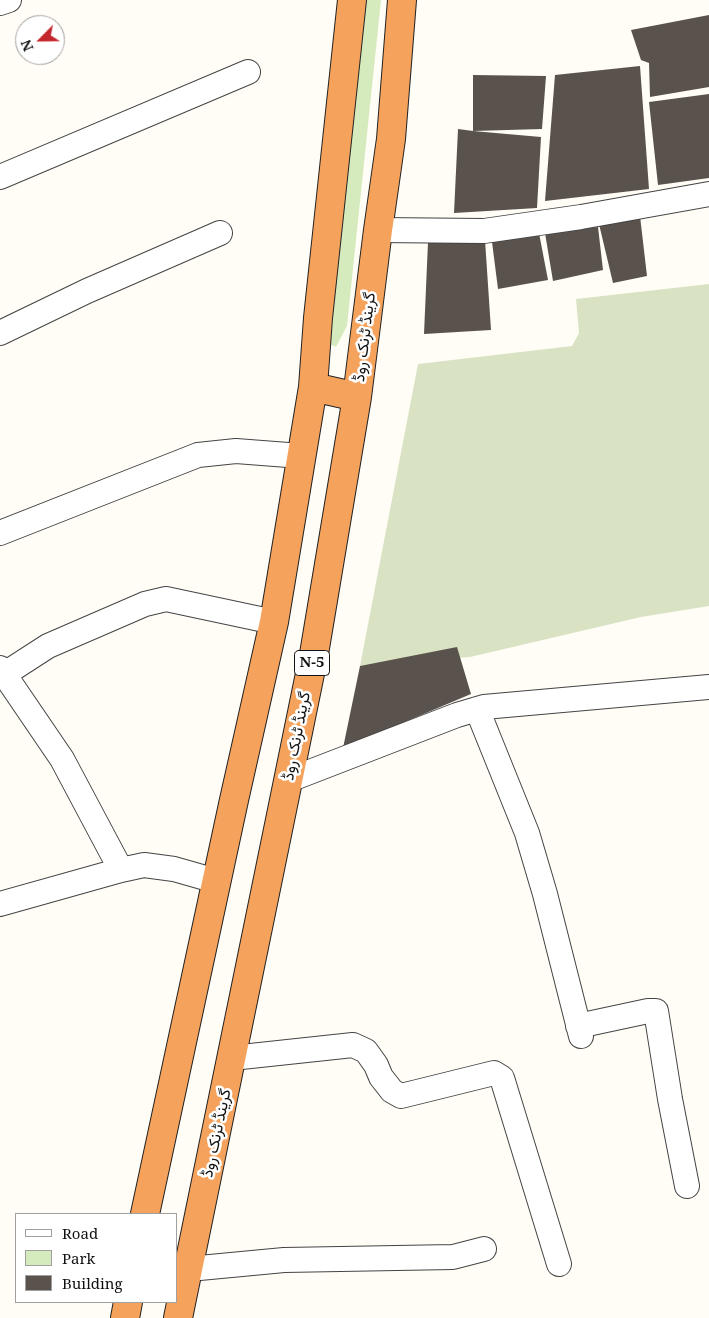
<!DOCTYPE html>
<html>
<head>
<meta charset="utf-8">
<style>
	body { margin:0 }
	#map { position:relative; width:709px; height:1318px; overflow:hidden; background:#fffdf5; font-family:"Noto Serif",serif }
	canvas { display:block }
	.legend { position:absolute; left:15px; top:1213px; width:162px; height:90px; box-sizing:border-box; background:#fff; border:1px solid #a0a0a0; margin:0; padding:6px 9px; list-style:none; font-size:15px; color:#111 }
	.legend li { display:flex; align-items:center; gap:10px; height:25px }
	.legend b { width:25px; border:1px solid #a0a0a0 }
	.north { position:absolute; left:15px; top:15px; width:50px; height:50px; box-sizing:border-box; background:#fff; border:1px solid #a0a0a0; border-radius:50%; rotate:247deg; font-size:14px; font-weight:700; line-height:20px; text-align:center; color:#111 }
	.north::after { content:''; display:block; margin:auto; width:18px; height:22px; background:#c4262e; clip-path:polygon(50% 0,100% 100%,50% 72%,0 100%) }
</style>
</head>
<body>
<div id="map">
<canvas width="709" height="1318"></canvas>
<ul class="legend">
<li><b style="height:6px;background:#fff"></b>Road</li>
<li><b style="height:14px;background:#d5ebbd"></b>Park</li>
<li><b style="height:14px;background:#5a524d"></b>Building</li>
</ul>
<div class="north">N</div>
</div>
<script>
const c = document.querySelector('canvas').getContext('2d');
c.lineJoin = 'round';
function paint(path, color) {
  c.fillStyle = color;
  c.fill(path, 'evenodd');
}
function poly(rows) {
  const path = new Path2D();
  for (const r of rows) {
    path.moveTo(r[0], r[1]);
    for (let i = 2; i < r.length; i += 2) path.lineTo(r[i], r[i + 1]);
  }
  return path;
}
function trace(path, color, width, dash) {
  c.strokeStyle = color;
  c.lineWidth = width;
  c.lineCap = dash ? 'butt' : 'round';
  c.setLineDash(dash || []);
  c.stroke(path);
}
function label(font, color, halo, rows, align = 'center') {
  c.font = font + ' "Noto Serif",Vazirmatn,serif';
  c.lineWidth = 5;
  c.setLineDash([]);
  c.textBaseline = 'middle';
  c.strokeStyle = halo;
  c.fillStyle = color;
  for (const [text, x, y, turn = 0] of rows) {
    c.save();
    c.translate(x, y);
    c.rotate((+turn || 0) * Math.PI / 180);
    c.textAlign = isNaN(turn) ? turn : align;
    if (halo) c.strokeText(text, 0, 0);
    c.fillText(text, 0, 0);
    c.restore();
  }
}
paint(poly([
	[361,0,381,0,347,326,336,347,327,343]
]), '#d5ebbd');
paint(poly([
	[709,284,709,606,641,617,470,657,360,666,418,364,572,346,579,333,576,299]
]), '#d9e3c4');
paint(poly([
	[709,15,709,87,650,97,649,63,641,60,631,30],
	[640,66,649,189,545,201,555,75],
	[473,75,546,76,542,129,473,131,541,137,537,208,454,213,458,129,473,131],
	[709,94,709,178,658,185,649,102],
	[640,216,647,276,613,283,599,224],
	[598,227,603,270,553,281,545,233],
	[539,233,548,280,498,289,492,242],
	[485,240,491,330,424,334,428,242],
	[457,647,471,694,343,748,360,666]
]), '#5a524d');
const minor = poly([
	[0,3,9,0],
	[0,177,248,72],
	[378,230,484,231,581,217,709,194],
	[0,333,87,291,220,233],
	[0,533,198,455,236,451,301,456],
	[0,668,62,759,121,870],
	[0,677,48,646,145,604,166,599,274,622],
	[477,709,527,833,545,894,581,1036],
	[289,780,457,715,484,707,709,687],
	[0,904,121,870,144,865,174,869,216,881],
	[578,1026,648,1011,656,1011,670,1099,687,1186],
	[232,1058,353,1045,366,1051,376,1065,381,1077,392,1091,401,1096,494,1073,502,1078,559,1264],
	[189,1269,284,1260,453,1257,484,1249]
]);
const highway = poly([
	[313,387,357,397],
	[145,1214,234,800,274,622,313,387,318,318,352,0],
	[125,1318,128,1302],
	[178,1318,314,654,357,397,378,230,391,139,402,0]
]);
trace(minor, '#444', 26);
trace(highway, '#222', 30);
trace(minor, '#fff', 24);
trace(highway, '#f5a25d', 28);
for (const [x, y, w] of [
	[312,663,35]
]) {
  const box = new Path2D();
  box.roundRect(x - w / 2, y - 12.5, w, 25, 4);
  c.fillStyle = '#fff';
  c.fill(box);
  trace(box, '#111', 1);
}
label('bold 15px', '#111', null, [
	["N-5",312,663]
]);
label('16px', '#111', '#fff', [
	["گرینڈ ٹرنک روڈ",365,337,-83],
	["گرینڈ ٹرنک روڈ",297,736,-79],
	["گرینڈ ٹرنک روڈ",217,1133,-78]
]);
</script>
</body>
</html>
